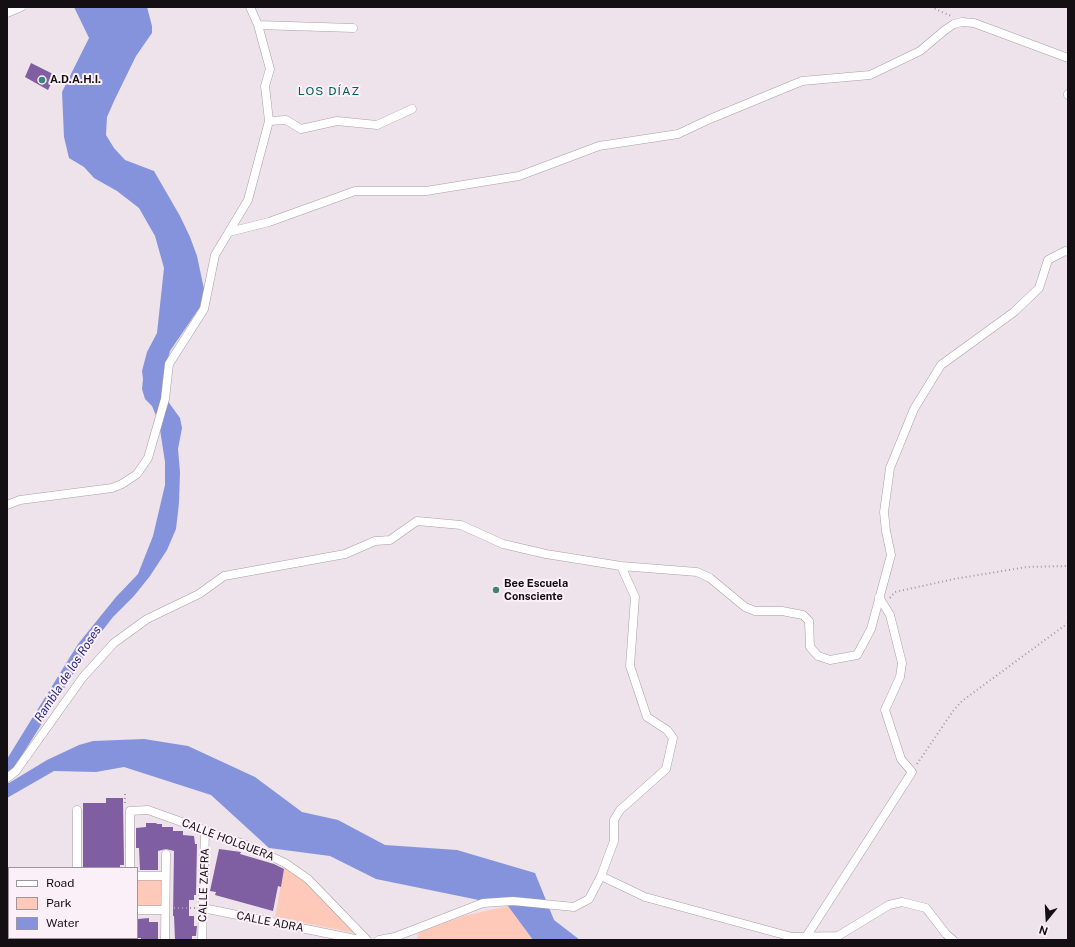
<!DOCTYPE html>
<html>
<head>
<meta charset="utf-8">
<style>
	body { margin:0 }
	#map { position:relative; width:1075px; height:947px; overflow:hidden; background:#eee3ea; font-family:"Public Sans",sans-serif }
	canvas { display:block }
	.frame { position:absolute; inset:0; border:8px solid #130f12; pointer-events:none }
	.legend { position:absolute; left:8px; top:867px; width:130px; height:72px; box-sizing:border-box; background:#fbf0f8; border:1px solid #9e969c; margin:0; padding:5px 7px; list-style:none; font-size:12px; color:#130f12 }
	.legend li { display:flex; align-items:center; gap:8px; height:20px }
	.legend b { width:20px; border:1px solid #9e969c }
	.north { position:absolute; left:1027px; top:899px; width:40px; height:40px; -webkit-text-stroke:3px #fbf0f8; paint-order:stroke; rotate:198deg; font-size:11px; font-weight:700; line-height:16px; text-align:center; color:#130f12 }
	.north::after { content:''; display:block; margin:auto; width:14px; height:18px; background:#130f12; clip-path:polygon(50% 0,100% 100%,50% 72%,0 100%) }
</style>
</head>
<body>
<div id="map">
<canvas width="1075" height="947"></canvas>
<div class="frame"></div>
<ul class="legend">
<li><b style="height:5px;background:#fff"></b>Road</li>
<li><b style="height:11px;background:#fec9b9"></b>Park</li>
<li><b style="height:11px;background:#8593dc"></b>Water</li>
</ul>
<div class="north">N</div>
</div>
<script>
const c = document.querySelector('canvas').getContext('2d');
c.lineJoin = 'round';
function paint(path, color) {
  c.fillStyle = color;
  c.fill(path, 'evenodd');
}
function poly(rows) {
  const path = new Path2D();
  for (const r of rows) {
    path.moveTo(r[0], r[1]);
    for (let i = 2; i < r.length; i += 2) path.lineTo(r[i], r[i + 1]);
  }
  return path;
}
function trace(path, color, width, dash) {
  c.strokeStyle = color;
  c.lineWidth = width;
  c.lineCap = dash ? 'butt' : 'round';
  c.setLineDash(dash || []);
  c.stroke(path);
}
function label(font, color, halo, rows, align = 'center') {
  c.font = font + ' "Public Sans",sans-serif';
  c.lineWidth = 4;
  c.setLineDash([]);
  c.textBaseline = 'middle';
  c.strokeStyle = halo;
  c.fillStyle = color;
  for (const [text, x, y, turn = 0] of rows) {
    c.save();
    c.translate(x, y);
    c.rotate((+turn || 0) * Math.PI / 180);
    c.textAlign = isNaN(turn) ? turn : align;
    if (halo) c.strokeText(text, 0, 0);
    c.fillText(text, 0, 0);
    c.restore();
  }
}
paint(poly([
	[285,863,364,935,275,917],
	[137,876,165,876,165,910,137,910],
	[508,906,533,940,417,940,418,933,463,916]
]), '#fec9b9');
paint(poly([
	[74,7,147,7,152,26,152,33,136,56,115,99,107,117,106,135,114,148,125,160,154,171,180,216,190,237,197,256,204,289,200,307,170,351,163,378,162,393,180,418,182,428,178,449,180,472,179,503,176,529,167,550,150,576,134,596,113,617,92,644,7,779,7,759,78,644,116,597,138,574,153,536,165,485,165,462,159,423,152,406,145,399,142,389,143,379,142,371,147,352,157,333,164,268,155,236,139,208,117,191,94,178,84,167,69,158,64,137,62,92,89,38],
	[144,739,188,746,255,777,302,812,338,820,385,845,457,850,535,873,554,920,580,940,533,940,508,906,376,879,330,856,269,848,211,795,124,767,96,772,54,771,7,798,7,782,9,783,47,760,79,745,93,741]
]), '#8593dc');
paint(poly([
	[31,63,55,75,48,90,25,77],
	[106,798,123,798,124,865,120,865,120,868,83,868,83,803,106,803],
	[146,823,156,823,157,824,162,824,162,827,173,827,173,831,183,831,183,835,194,836,195,844,197,844,196,895,194,895,194,900,189,900,189,916,194,916,194,926,197,926,196,936,192,936,192,940,175,940,174,916,173,916,174,851,166,849,158,851,158,870,140,870,139,848,136,848,136,828,146,827],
	[219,849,241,852,240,854,274,864,284,869,281,887,278,886,273,911,215,895,216,892,210,891],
	[149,918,149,922,158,922,158,939,141,940,141,938,137,938,138,919]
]), '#7f5ea2');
const street = poly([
	[7,13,21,7],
	[258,25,353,28],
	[1068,94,1068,95],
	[269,121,286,120,301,129,337,121,377,125,412,109],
	[229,232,269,222,355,191,426,191,519,176,599,146,678,134,710,119,802,81,870,75,920,51,945,30,954,24,962,22,974,23,1068,58],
	[7,505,20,500,112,488,122,484,137,474,148,458,165,399,169,364,204,309,215,255,248,200,269,121,265,86,270,69,258,25,250,7],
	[7,778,16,771,83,677,114,643,147,619,199,594,224,576,345,554,375,541,390,540,417,521,461,525,503,544,546,554,621,566,697,572,710,578,745,607,755,611,782,611,803,615,809,621,810,647,818,656,830,660,857,655,871,629,891,555,886,531,884,512,890,468,914,409,941,365,1014,312,1039,288,1048,260,1065,251,1068,252],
	[77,810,77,868],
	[130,868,130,811,148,810,249,846,285,863,308,879,367,940],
	[137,876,165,876],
	[601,876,645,897,792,937,838,936,889,905,902,902,926,908,946,934,953,940],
	[203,908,360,940],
	[137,910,165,910],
	[806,937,912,772,901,759,885,710,900,677,902,663,890,615,879,597],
	[77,938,77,940],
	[130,938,130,940],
	[165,940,166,854],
	[202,940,205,830],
	[379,940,395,937,483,903,513,901,574,907,589,899,601,876,614,841,614,820,620,810,666,769,673,738,667,730,647,717,630,666,635,597,621,566]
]);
trace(street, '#a89ea5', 9);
trace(poly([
	[931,7,951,16],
	[890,598,895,592,954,579,1027,567,1068,566],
	[917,764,953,711,962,701,1068,623],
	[125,794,125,804],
	[174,908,195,908]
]), '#a39aa0', 2, [1, 3]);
trace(street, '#fff', 8);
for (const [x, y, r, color] of [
	[42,80,4,"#3f8378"],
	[496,590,4,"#3f8378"]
]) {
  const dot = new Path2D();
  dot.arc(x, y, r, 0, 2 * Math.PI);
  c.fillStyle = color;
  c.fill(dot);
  trace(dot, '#fbf0f8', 1.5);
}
label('bold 11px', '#130f12', '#fbf0f8', [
	["A.D.A.H.I.",50,80],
	["Bee Escuela",504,584],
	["Consciente",504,597]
], 'left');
label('11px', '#130f12', '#fbf0f8', [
	["CALLE HOLGUERA",228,840,21],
	["CALLE ZAFRA",204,885,-88],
	["CALLE ADRA",270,922,11]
]);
c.letterSpacing = '1px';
label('12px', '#006257', '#fbf0f8', [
	["LOS DÍAZ",329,91]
]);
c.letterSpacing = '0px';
label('italic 12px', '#26297d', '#fbf0f8', [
	["Rambla de los Roses",68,674,-57]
]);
</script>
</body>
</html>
